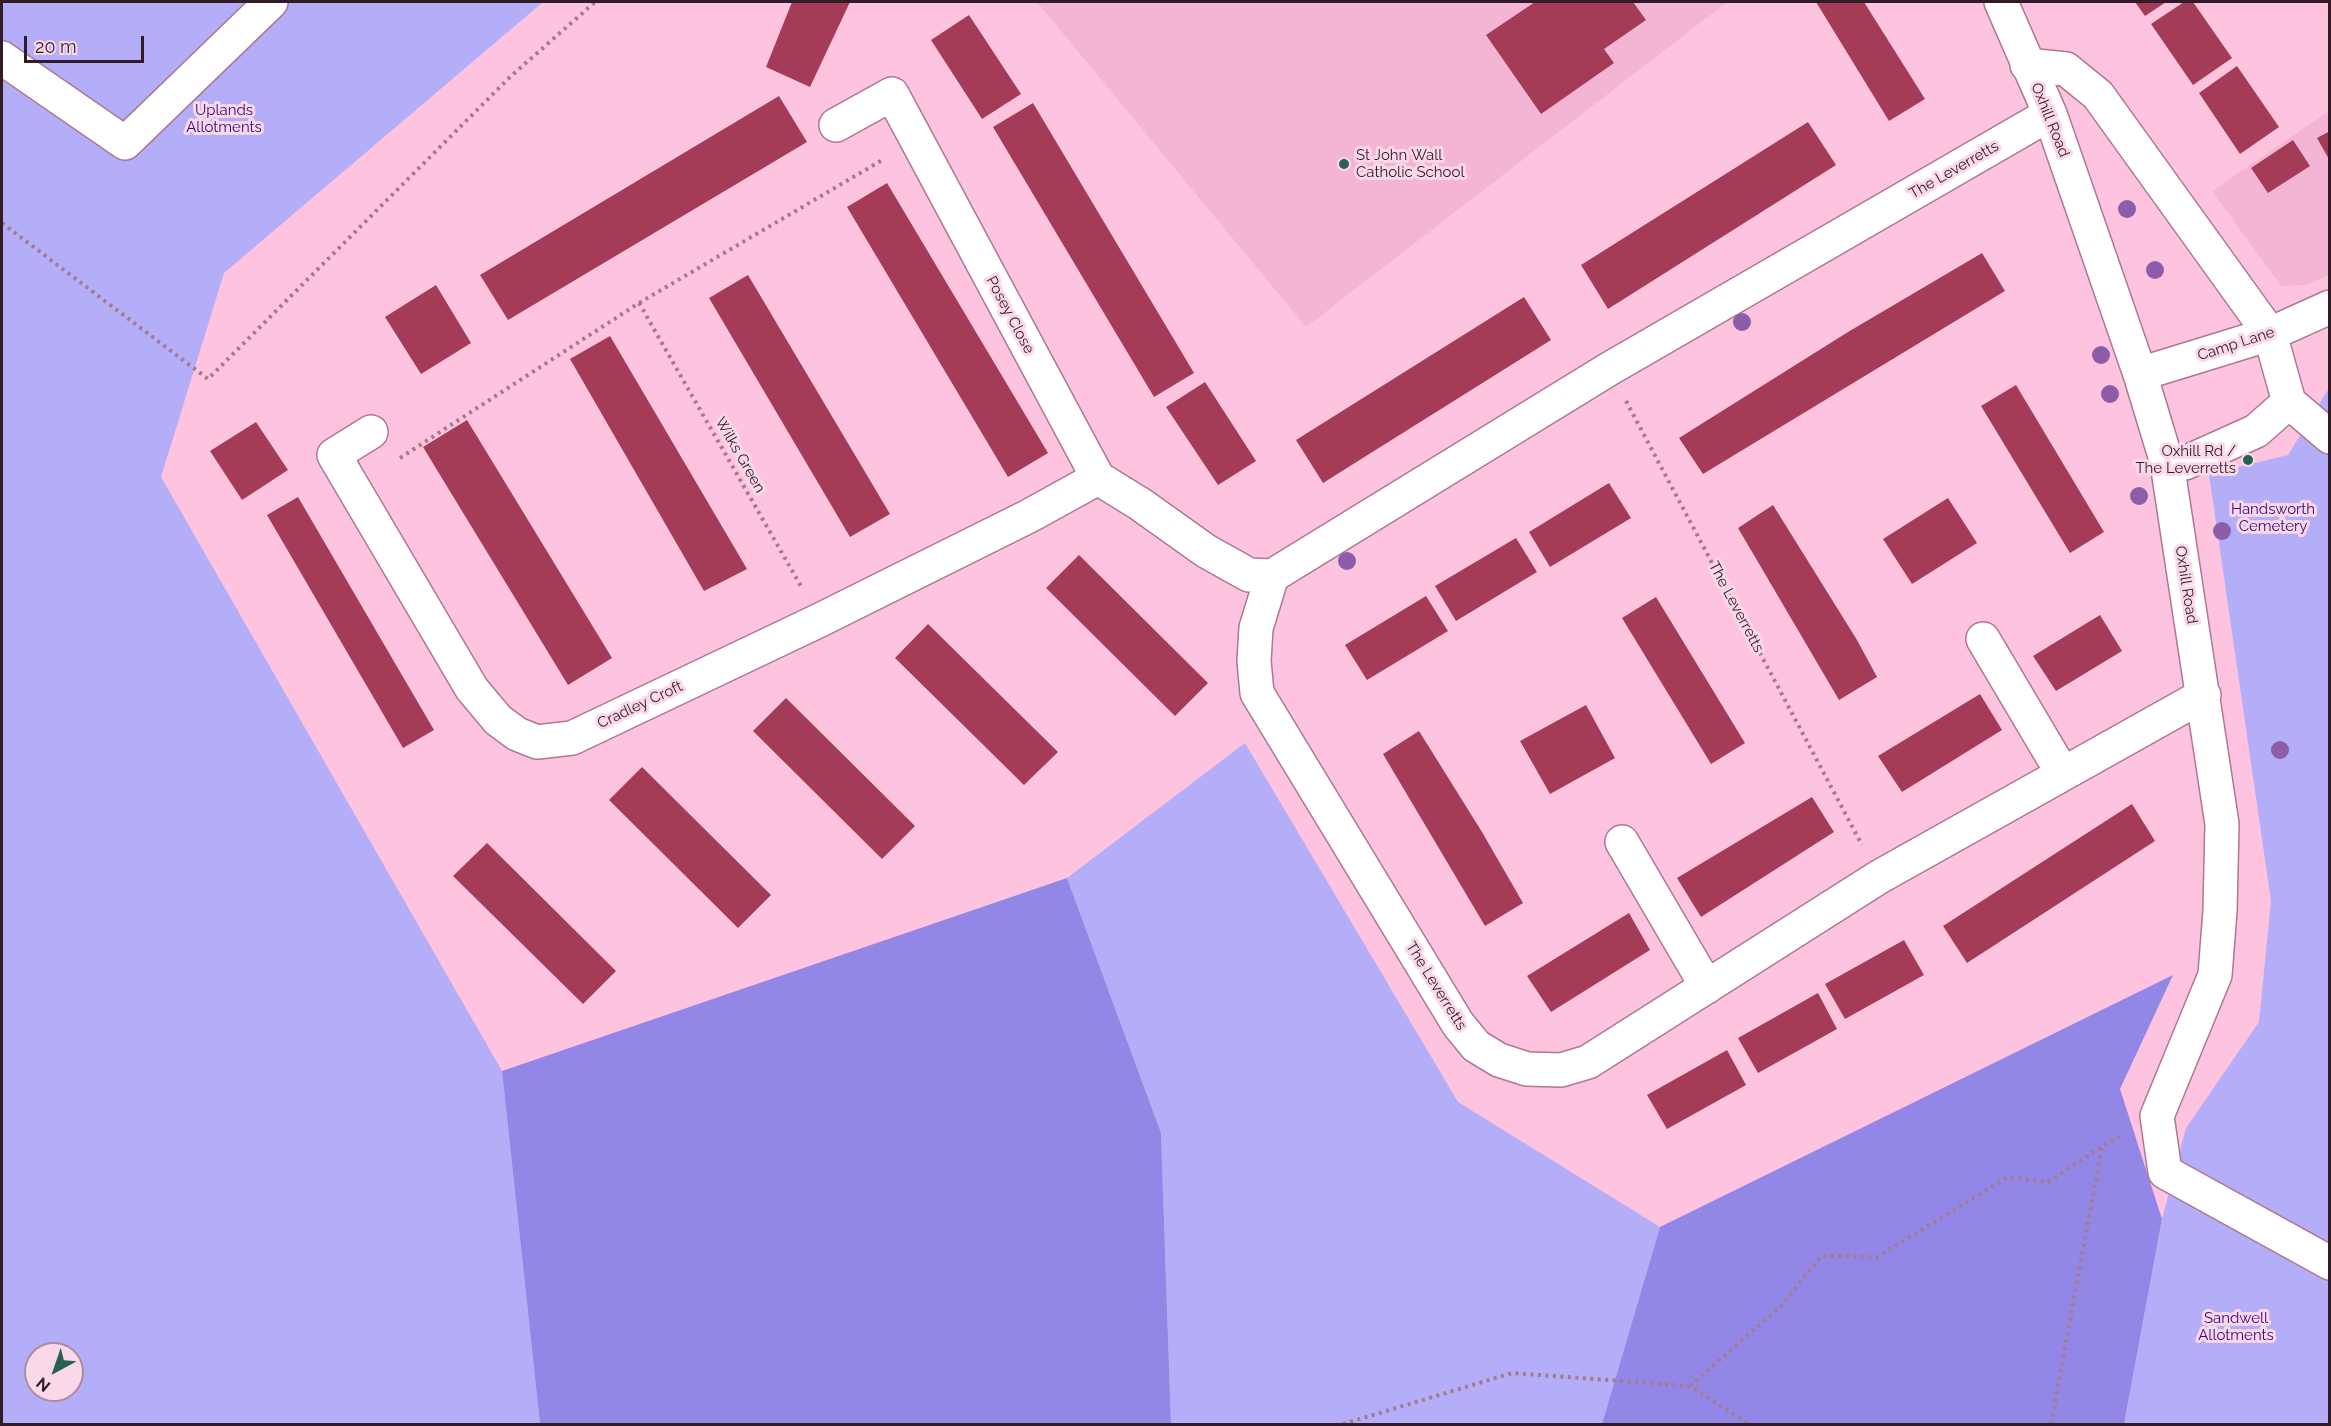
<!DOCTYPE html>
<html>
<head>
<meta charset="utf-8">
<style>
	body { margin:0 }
	#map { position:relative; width:2331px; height:1426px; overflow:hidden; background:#fdc3df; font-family:Raleway,sans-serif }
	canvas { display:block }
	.frame { position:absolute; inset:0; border:3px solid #301b26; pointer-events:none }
	.north { position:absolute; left:24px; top:1342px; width:60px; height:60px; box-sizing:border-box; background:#fbd8e9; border:2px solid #aa8c9b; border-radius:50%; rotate:220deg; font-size:16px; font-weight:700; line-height:24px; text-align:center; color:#301b26 }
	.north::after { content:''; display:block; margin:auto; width:21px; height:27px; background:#26634e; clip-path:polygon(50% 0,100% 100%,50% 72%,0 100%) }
	.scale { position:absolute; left:24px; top:36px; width:120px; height:27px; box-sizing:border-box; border:3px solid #301b26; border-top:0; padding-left:8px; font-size:18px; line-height:21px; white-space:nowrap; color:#301b26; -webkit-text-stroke:4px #fbd8e9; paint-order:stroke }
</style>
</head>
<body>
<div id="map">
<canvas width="2331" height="1426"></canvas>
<div class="frame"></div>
<div class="north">N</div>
<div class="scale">20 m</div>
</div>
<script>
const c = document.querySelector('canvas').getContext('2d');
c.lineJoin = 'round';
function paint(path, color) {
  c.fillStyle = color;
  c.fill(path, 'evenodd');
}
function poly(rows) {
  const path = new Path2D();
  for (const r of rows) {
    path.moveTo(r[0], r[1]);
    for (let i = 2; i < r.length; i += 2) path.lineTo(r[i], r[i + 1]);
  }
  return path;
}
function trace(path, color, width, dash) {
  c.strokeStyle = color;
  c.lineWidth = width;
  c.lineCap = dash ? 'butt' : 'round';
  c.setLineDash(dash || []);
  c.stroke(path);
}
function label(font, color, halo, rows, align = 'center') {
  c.font = font + ' Raleway,sans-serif';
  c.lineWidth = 6;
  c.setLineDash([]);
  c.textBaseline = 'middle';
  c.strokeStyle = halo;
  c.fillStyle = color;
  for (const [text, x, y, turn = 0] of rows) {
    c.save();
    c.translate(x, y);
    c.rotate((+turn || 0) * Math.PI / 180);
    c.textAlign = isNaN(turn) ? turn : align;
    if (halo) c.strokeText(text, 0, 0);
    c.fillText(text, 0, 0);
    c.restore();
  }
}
paint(poly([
	[1037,2,1727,2,1306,327],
	[2329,111,2329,275,2306,285,2281,286,2212,191]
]), '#f4b4d4');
paint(poly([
	[2,2,543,2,224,273,161,477,502,1071,540,1424,2,1424],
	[36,1354,72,1354,72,1390,36,1390],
	[2329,388,2329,1424,2124,1424,2162,1219,2186,1128,2259,1022,2271,901,2209,474,2288,455],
	[1245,743,1458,1102,1660,1227,1602,1424,1171,1424,1161,1133,1067,878]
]), '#b4aef8');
paint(poly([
	[1067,878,1161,1133,1171,1424,540,1424,502,1071],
	[2173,975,2120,1089,2162,1219,2124,1424,1602,1424,1660,1227]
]), '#9287e7');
paint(poly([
	[792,2,850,2,810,87,766,67],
	[1535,2,1633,2,1646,20,1604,49,1614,63,1541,114,1486,35],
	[1816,2,1864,2,1925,99,1889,121],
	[2135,2,2166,2,2145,16],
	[2184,2,2193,2,2232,58,2193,85,2151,24],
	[969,15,1021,94,982,119,931,40],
	[2237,66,2279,127,2240,154,2199,93],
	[779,96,807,142,508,320,480,275],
	[1033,103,1194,373,1154,397,993,127],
	[1808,122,1836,165,1608,309,1581,265],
	[2330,131,2330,161,2317,138],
	[2293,140,2310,166,2268,193,2251,168],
	[887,183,1048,453,1008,477,847,207],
	[1982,253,2005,291,1703,474,1679,438,1848,332],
	[748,275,890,514,850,537,709,298],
	[436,285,471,343,421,374,385,317],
	[1524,297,1551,340,1323,483,1296,440],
	[610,336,747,569,704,591,570,359],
	[1205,382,1256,461,1218,485,1166,407],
	[2016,385,2104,532,2070,553,1981,406],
	[467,420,612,658,568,685,423,447],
	[256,422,288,470,242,500,210,451],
	[1609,483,1631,518,1550,567,1529,532],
	[298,497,434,730,403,748,267,515],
	[1948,498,1977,543,1912,584,1883,539],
	[1773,505,1857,640,1877,677,1839,700,1738,528],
	[1516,538,1537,572,1456,621,1435,586],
	[1079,555,1208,683,1175,716,1046,588],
	[1426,596,1448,631,1367,680,1345,645],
	[1656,597,1745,743,1711,764,1622,618],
	[2100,615,2122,651,2056,691,2033,656],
	[928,624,1058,752,1024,785,895,658],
	[1980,694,2002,730,1902,792,1878,756],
	[786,698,915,826,882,859,753,731],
	[1586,705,1615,758,1550,794,1520,741],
	[1419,731,1482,832,1523,903,1485,926,1383,754],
	[642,767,771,895,738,928,609,800],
	[1812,797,1834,832,1701,917,1677,878],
	[2132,804,2155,841,1967,963,1943,926],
	[487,843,616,971,583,1004,453,876],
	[1629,913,1650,950,1551,1012,1527,976],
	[1904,940,1924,975,1845,1019,1825,984],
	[1818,993,1837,1029,1758,1073,1738,1038],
	[1727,1050,1746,1085,1667,1129,1647,1095]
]), '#a53c57');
const minor = poly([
	[2001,2,2050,114,2140,374,2167,463,2222,824,2220,911,2215,975,2157,1116,2165,1172,2330,1263],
	[2,58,125,143,271,2],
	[2027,65,2066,69,2098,95,2270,334,2289,402,2330,437],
	[836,125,892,94,1098,478,1140,504,1206,551,1249,575,1272,576,1609,369,2050,114],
	[2140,374,2270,334,2330,307],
	[371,432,334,455,472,689,498,720,517,734,537,742,572,738,820,620,1029,516,1098,478],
	[2167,463,2185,463,2256,431,2289,402],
	[1272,576,1256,628,1254,661,1257,693,1458,1024,1476,1046,1499,1060,1527,1069,1561,1070,1588,1062,1879,877,2204,695],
	[1983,639,2063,774],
	[1622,842,1707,987]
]);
trace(minor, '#ad7893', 36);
trace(poly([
	[2,223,208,379,510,77,595,2],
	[639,303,802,588],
	[1626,401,1862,845],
	[400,458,639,303,884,159],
	[1690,1386,1782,1305,1821,1256,1877,1257,2008,1177,2048,1182,2102,1146],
	[1343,1424,1512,1373,1690,1386,1749,1424],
	[2051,1424,2102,1146,2122,1135]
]), '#a47a8f', 4, [3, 4.5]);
trace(minor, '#fff', 33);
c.fillStyle = '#8e5daa';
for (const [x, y] of [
	[2127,209],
	[2155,270],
	[1742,322],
	[2101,355],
	[2110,394],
	[2139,496],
	[2222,531],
	[1347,561],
	[2280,750]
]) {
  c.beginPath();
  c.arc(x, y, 9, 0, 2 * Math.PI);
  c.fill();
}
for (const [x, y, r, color] of [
	[1344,164,6,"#26634e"],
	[2248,460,6,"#26634e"]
]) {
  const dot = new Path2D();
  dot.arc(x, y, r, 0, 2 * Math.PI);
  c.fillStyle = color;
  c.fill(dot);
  trace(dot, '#fbd8e9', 2);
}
label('15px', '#33097f', '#fbd8e9', [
	["Uplands",224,110],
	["Allotments",224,127],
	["Handsworth",2273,509],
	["Cemetery",2273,526],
	["Sandwell",2236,1318],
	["Allotments",2236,1335]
]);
label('15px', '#301b26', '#fbd8e9', [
	["Oxhill Road",2050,120,68],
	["The Leverretts",1954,170,-30],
	["Posey Close",1010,315,62],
	["Camp Lane",2236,344,-18],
	["Wilks Green",740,455,60],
	["Oxhill Road",2186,585,81],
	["The Leverretts",1736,607,62],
	["Cradley Croft",640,705,-25],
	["The Leverretts",1436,986,58]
]);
label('15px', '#301b26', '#fbd8e9', [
	["St John Wall",1356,155],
	["Catholic School",1356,172],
	["Oxhill Rd /",2236,451,"right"],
	["The Leverretts",2236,468,"right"]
], 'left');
</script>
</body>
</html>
